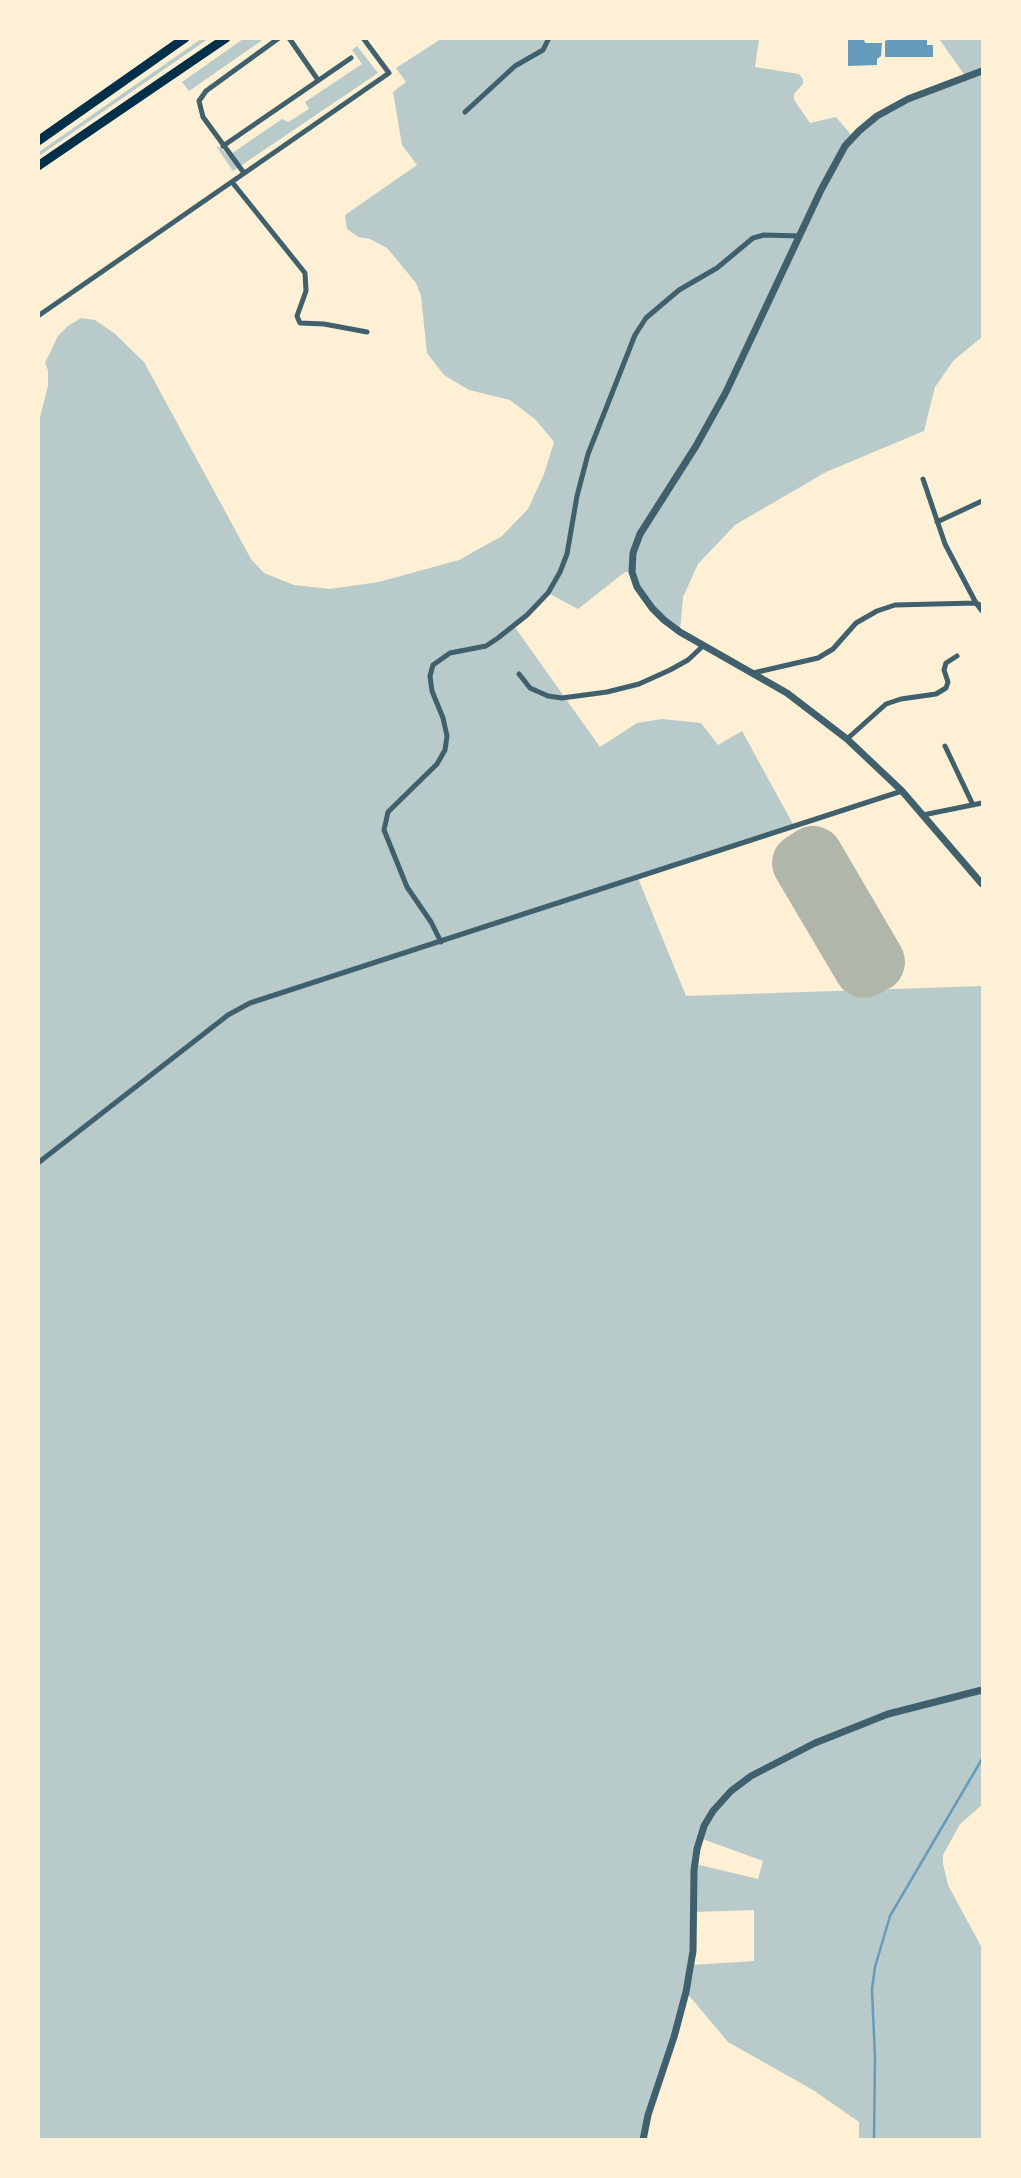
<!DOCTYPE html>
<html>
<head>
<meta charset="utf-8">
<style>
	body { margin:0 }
	#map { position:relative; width:1021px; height:2178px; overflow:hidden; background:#fdf0d5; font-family:Arial,sans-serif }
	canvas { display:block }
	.frame { position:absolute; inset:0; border:40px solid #fdf0d5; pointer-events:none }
</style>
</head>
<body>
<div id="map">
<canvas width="1021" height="2178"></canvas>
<div class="frame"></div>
</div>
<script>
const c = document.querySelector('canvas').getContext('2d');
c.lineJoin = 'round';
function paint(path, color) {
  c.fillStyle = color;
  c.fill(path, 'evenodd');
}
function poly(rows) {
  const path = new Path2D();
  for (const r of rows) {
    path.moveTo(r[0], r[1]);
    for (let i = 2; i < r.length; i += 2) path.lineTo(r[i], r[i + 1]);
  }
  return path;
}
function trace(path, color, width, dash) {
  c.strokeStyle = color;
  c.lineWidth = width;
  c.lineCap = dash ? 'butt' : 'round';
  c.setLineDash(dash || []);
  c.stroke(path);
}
paint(poly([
	[201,39,208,39,39,156,39,152],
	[243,39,264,39,189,91,182,82],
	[441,39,759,39,755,67,799,74,803,79,803,84,794,94,794,100,810,123,836,117,853,137,877,116,966,77,939,39,982,39,982,337,954,360,935,387,924,431,826,472,735,525,698,564,683,597,680,632,652,608,632,572,625,572,578,609,548,593,514,626,600,747,637,723,662,719,701,723,718,745,742,731,794,826,638,878,686,996,982,986,982,1805,960,1824,943,1855,943,1864,948,1885,982,1948,982,2139,859,2139,859,2122,813,2090,728,2042,686,1992,643,2139,39,2139,38,425,48,386,48,370,45,363,58,336,68,326,81,318,95,320,114,333,144,362,251,559,264,573,294,585,330,589,379,582,459,560,502,536,528,509,544,474,554,442,536,420,510,400,469,390,444,375,427,353,421,296,416,283,387,248,370,239,358,237,347,229,345,215,417,165,402,145,393,92,406,82,396,68],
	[700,1838,763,1861,758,1879,695,1864],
	[754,1910,754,1961,691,1965,695,1912],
	[357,46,378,73,233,171,216,146,221,148,228,156,282,119,288,122,309,109,305,102,362,64,352,50]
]), '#b9caca');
paint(poly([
	[848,39,864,39,865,43,882,43,881,56,877,59,877,65,848,66],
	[890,39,927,39,927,45,933,45,933,57,885,57,885,41]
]), '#669bbc');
trace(poly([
	[874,2140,875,2058,872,1989,875,1967,890,1916,982,1759]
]), '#669bbc', 2.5);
trace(poly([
	[813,856,875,962,864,968,802,863,813,856]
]), '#b1b6ab', 60);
trace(poly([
	[289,38,318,80],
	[465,112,515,66,543,50,549,38],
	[223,146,351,58],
	[244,173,203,117,199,101,206,91,279,38],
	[232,182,305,273,306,291,297,316,300,323,324,324,367,332],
	[38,316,389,73,363,38],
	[923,479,945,544,976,603,982,611],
	[937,522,982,501],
	[753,673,818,658,833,649,856,623,877,611,895,605,976,603,982,606],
	[519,674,530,688,548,696,562,698,607,692,639,684,670,670,688,660,704,645],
	[847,739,886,704,901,699,936,694,946,688,948,682,944,670,946,663,957,656],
	[945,746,973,805],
	[923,815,982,803],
	[441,942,431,922,407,887,384,830,388,812,437,764,445,750,447,736,443,718,432,691,430,676,433,665,450,653,486,646,498,638,527,615,548,593,560,572,567,554,577,496,588,454,635,335,646,318,679,290,717,268,753,238,764,235,800,236],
	[38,1163,228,1015,250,1003,902,791]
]), '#3f606c', 5);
trace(poly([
	[982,71,908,99,877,116,859,131,845,146,821,190,726,392,696,446,640,534,633,553,632,572,637,587,652,608,664,620,680,632,787,693,847,739,902,791,982,884],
	[643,2140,648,2115,674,2037,686,1992,693,1951,694,1870,697,1849,704,1826,713,1811,731,1791,751,1776,815,1743,888,1714,982,1690]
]), '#3f606c', 7);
trace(poly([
	[38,141,185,38],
	[38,166,226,38]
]), '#003049', 9);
</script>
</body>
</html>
